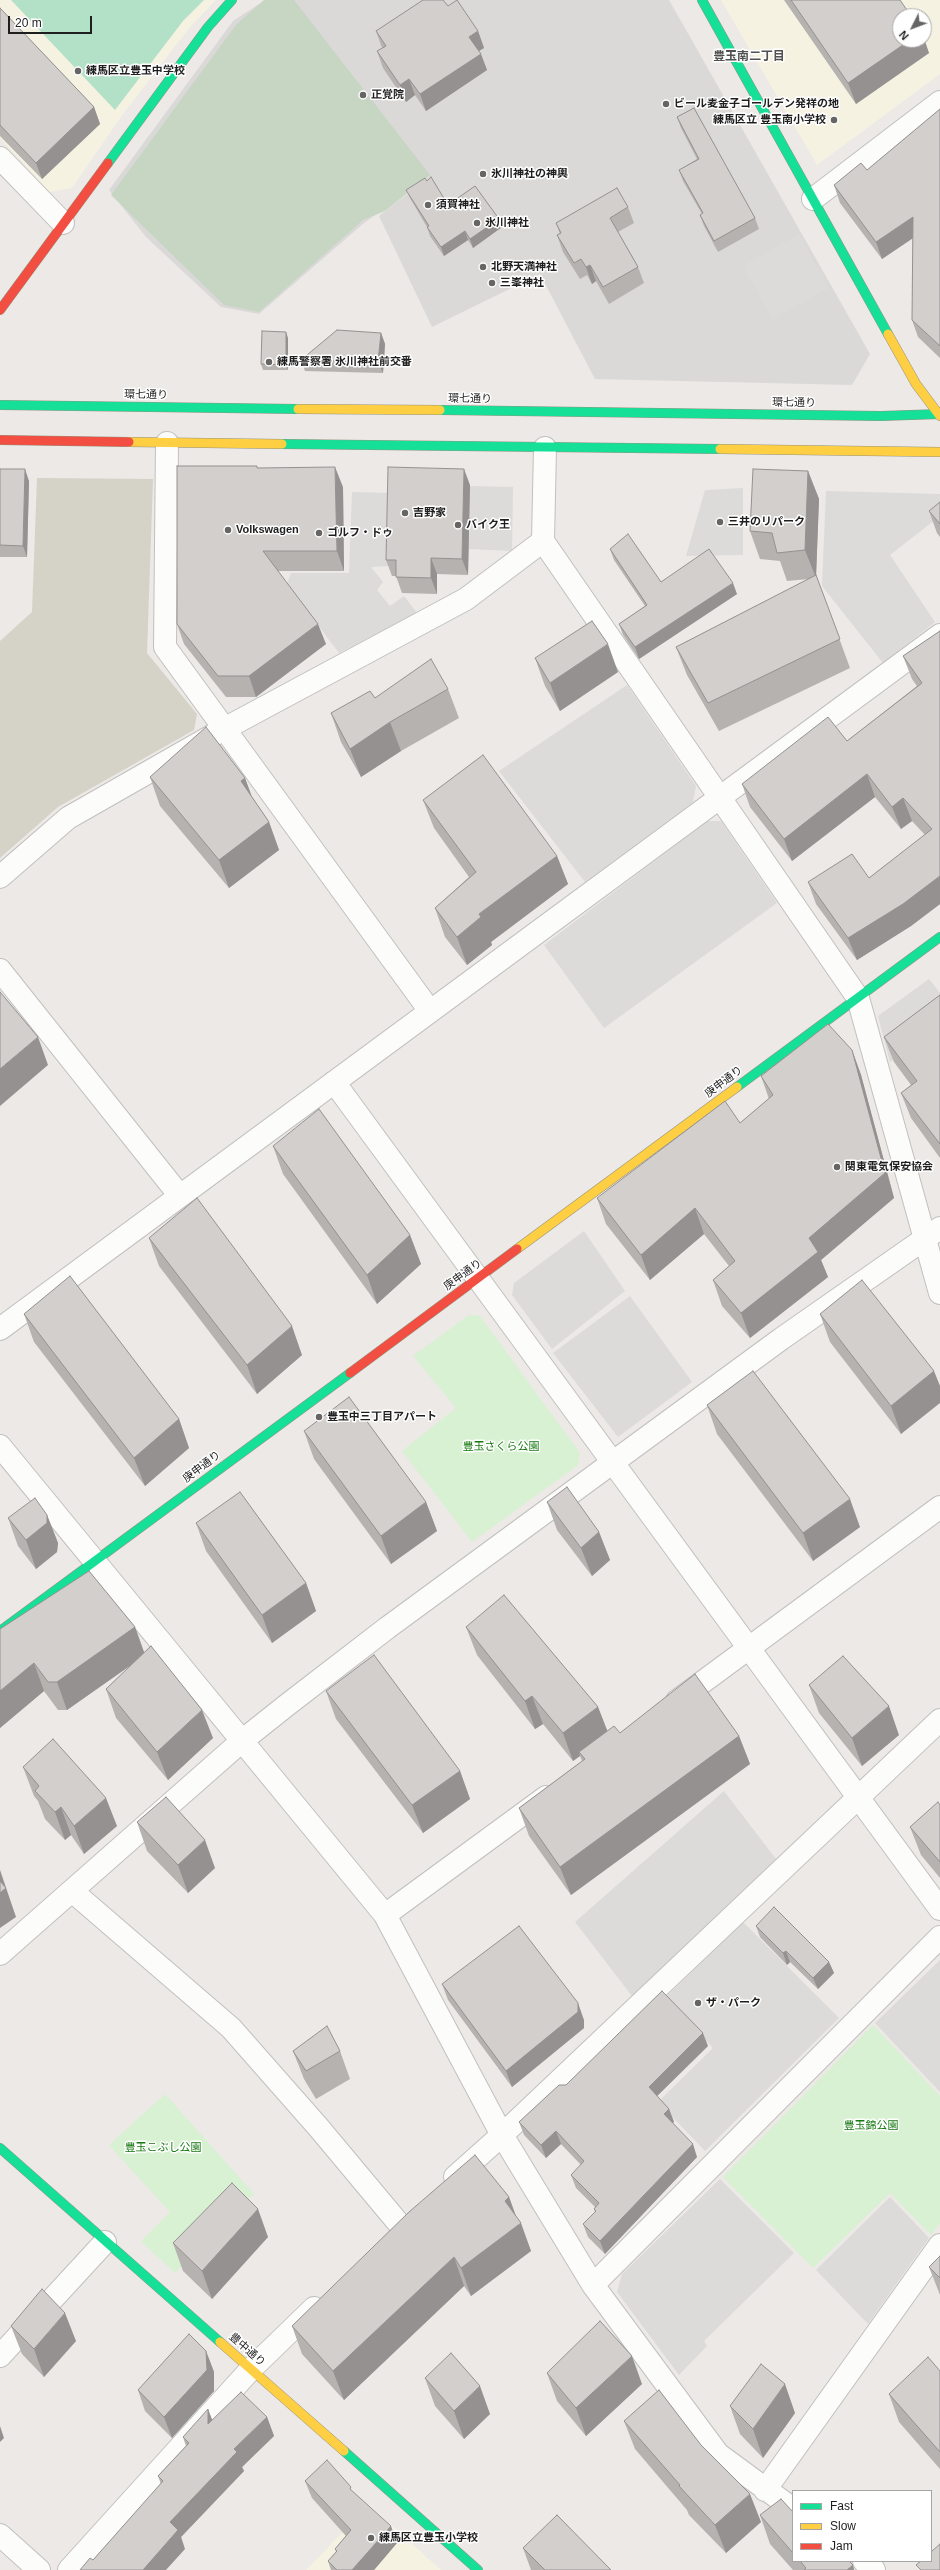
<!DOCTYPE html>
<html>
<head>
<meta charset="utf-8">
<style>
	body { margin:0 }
	#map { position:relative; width:940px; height:2570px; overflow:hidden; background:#ece9e6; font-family:Arial,sans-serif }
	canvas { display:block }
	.legend { position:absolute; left:792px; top:2490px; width:140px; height:72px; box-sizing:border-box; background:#fff; border:1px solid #a5a5a5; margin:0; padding:5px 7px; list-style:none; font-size:12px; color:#1e1e1e }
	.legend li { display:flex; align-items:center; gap:8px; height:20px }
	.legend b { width:20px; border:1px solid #a5a5a5 }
	.north { position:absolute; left:892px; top:8px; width:40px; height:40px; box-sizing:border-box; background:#fff; border:1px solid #a5a5a5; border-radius:50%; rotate:228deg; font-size:11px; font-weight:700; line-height:16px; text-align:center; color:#1e1e1e }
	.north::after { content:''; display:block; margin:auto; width:14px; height:18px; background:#666564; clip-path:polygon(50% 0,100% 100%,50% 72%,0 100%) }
	.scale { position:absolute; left:8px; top:16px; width:84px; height:18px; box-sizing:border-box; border:2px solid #1e1e1e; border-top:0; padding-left:5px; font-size:12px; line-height:14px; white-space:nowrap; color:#1e1e1e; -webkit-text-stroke:3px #fff; paint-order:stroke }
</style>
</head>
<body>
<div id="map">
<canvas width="940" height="2570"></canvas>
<ul class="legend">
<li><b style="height:5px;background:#16e098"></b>Fast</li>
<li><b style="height:5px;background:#ffcf43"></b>Slow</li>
<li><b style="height:5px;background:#f24e42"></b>Jam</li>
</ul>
<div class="north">N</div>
<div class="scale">20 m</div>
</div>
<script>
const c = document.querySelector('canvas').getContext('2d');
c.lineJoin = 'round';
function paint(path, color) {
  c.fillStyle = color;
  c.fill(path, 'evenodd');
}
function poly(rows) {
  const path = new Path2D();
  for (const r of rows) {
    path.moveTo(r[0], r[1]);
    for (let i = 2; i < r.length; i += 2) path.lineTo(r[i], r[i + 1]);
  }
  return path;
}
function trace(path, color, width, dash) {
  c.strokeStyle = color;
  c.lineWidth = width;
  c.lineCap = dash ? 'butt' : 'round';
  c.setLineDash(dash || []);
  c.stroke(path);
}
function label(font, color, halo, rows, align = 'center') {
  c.font = font + ' Arial,"Noto Sans JP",sans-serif';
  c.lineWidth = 3;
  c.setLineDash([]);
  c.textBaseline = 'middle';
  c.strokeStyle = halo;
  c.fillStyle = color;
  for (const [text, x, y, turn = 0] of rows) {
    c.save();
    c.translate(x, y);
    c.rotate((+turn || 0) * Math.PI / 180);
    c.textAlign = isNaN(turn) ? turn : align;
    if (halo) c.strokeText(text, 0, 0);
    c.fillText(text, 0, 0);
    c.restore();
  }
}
paint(poly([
	[0,0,216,0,190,27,123,114,72,188,50,192,0,138],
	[721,0,940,0,940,74,817,165],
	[900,16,924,16,924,40,900,40],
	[369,2505,441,2570,306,2570]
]), '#f6f2e2');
paint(poly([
	[265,0,669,0,870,354,852,385,595,379,540,274,432,327,379,216,430,176,364,223,259,314,221,307,146,237,109,190,233,21]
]), '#dad9d8');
paint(poly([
	[37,478,153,479,147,653,197,714,194,730,58,807,0,858,0,641,32,612]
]), '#d5d2c8');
paint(poly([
	[264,0,294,0,430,175,385,211,363,220,259,312,224,305,111,195,236,25]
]), '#c6d6c3');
paint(poly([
	[469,1315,480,1316,580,1453,578,1465,472,1542,402,1451,456,1408,413,1356],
	[873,2025,940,2096,940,2223,931,2235,890,2193,813,2268,723,2177],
	[165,2094,254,2194,175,2273,141,2241,170,2212,109,2145]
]), '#d7f1d2');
paint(poly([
	[11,0,204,0,183,21,115,110]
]), '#b3e1c7');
paint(poly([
	[799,234,829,288,772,319,743,266],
	[470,486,513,487,512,551,469,549],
	[743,488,743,555,686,556,705,490],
	[826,491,940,494,940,516,890,555,935,622,883,663,822,586],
	[352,492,392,493,390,566,371,567,383,582,377,590,390,606,404,596,417,613,339,653,287,584,291,573,349,573],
	[627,685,696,786,693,802,585,882,499,771],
	[707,821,721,821,777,903,604,1028,544,945],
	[929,979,940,993,940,1025,890,1062,878,1016],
	[584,1231,625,1291,552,1349,512,1295,514,1283],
	[630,1296,692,1382,618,1437,553,1353],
	[724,1791,776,1859,632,1996,575,1922],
	[743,1922,839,2018,705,2151,658,2102,713,2048,665,1998],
	[940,1960,940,2092,875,2023],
	[720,2179,794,2253,704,2341,707,2346,679,2375,617,2292,622,2274],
	[890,2197,929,2238,868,2324,816,2270]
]), '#dcdbda');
const street = poly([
	[0,158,63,223],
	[813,199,940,102],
	[167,443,165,647,430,1011],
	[545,448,543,541,858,998,940,1293],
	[0,877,68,818,224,729,466,599,543,541],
	[0,970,180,1196],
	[334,1082,940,1909],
	[0,1329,940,635],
	[0,1446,385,1915,502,2135,593,2285,718,2454,793,2509],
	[677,1701,940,1507],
	[72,1891,231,2028,319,2128,400,2225],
	[385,1915,546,1797],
	[0,1954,243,1740,287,1705,387,1628,781,1339,940,1228],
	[455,2177,502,2135,940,1720],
	[593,2285,940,1937],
	[0,2356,105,2242],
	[765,2490,940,2245],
	[0,2535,39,2570],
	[864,2561,874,2570],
	[69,2570,251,2369,314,2308]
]);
const fast = poly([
	[702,0,888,334],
	[108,163,208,27,232,0],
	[0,405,298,409],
	[440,410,881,416,940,414],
	[282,444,720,449],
	[737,1087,940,937],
	[0,1631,350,1373],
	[0,2148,220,2342],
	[344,2451,478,2570]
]);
const slow = poly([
	[888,334,916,384,940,416],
	[298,409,440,410],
	[129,442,282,444],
	[720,449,940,452],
	[517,1249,737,1087],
	[220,2342,344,2451]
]);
const jam = poly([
	[0,310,108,163],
	[0,440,129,442],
	[350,1373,517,1249]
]);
trace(street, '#c2c0bf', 24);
trace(fast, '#96937f', 10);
trace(slow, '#96937f', 10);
trace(jam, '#96937f', 10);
trace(street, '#fcfcfb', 22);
trace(fast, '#16e098', 9);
trace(slow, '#ffcf43', 9);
trace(jam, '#f24e42', 9);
paint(poly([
	[784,0,900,0,929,53,856,104],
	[448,6,478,31,484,48,479,51,487,70,426,111,415,95,406,102,383,68,377,51,382,48,376,31],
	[0,8,94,107,100,124,42,179,0,136],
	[940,109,940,358,918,337,912,320,913,238,882,259,840,203,834,185,867,170],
	[677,117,755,218,759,229,718,252,704,226,700,215,702,214,683,181,679,170,697,159,681,128],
	[427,181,448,205,499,219,502,227,473,248,468,240,444,256,430,236,427,227,410,198,406,190],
	[628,207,634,223,618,232,638,267,644,283,609,304,596,281,592,284,587,275,580,279,563,252,557,235,560,234,556,223],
	[381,333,385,344,383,373,305,371,301,360],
	[288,338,288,370,263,370,261,364],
	[258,468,343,487,344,571,278,571,326,644,256,697,226,697,184,644,177,624],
	[0,469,29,481,27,557,0,557],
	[808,471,819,499,816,575,850,668,719,731,687,675,676,647,809,579,787,581,780,561,760,559,750,531],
	[470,485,468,575,437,574,437,594,402,593,396,576,392,576,386,560],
	[940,502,940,537,937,533,929,511],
	[610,549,661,582,737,594,639,659,623,635,619,624,645,606,614,560],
	[940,631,940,904,911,926,857,960,816,904,808,882,869,878,925,835,912,821,901,829,875,797,792,861,750,807,742,784,847,741,917,686,912,679,903,656],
	[535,658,618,672,560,711,545,686],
	[448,689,459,718,401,751,361,777,341,742,331,713,375,698],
	[150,777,245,778,252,797,269,822,279,850,229,888,160,806],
	[423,800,557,856,568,884,491,942,492,945,467,965,445,937,435,908,469,877,434,828],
	[940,995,940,1158,911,1118,901,1093,911,1085,894,1062,884,1037],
	[852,1050,861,1075,894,1198,821,1260,828,1277,750,1338,722,1306,713,1280,729,1266,704,1234,650,1280,606,1224,597,1198,740,1123,769,1099,761,1076],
	[273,1146,410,1235,421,1264,377,1304,283,1174],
	[149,1238,302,1355,257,1394,159,1266],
	[24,1314,179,1419,189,1448,145,1486,34,1342],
	[820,1314,940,1386,901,1434,830,1342],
	[707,1405,860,1527,813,1561,717,1434],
	[304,1431,426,1502,437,1531,391,1564,314,1459],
	[547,1502,599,1532,610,1560,592,1576,557,1530],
	[47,1515,58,1543,57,1552,36,1569,18,1546,8,1518],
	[196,1523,306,1583,316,1611,272,1643,206,1551],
	[135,1627,144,1652,213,1738,168,1780,116,1718,106,1689,130,1666,67,1710,58,1710,44,1691,0,1728,0,1629],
	[466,1627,598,1707,607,1731,620,1733,739,1736,750,1764,571,1895,529,1836,519,1808,582,1761,580,1756,573,1761,543,1724,535,1729,477,1655],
	[809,1685,899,1735,862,1766,819,1713],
	[326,1691,460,1771,470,1799,423,1833,336,1719],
	[23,1767,117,1826,84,1854,71,1835,65,1840,45,1819,38,1801,34,1796],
	[940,1805,940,1878,921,1855,910,1827],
	[137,1822,215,1868,188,1893,147,1851],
	[756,1926,829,1962,834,1973,818,1989,790,1962,787,1965,760,1937],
	[442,1984,584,2020,584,2028,512,2087,448,2000],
	[708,2046,657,2096,669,2109,674,2122,672,2123,697,2157,605,2254,588,2237,583,2224,595,2212,594,2209,595,2207,576,2188,571,2175,581,2165,561,2144,546,2158,524,2135,519,2122,566,2085],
	[293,2051,340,2051,350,2079,316,2099,304,2079],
	[509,2197,516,2216,531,2251,471,2296,464,2286,344,2400,302,2354,292,2326],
	[268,2237,212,2299,183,2271,173,2243],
	[940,2256,940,2295,929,2267],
	[11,2326,76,2341,44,2377,22,2354],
	[206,2351,214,2372,214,2391,172,2438,145,2411,138,2390],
	[940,2371,940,2469,899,2422,889,2394],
	[547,2373,642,2384,586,2436,557,2401],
	[425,2378,490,2414,464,2439,435,2406],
	[730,2406,795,2413,763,2458,740,2434],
	[267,2417,274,2436,242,2467,244,2471,181,2537,185,2549,158,2476,186,2446,183,2437,212,2420],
	[624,2421,761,2522,726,2553,689,2515,687,2510,635,2449],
	[305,2481,353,2492,397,2543,374,2570,331,2570,328,2561,336,2552,335,2549,346,2536,312,2498],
	[793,2512,793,2561,849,2561,853,2565,854,2570,793,2570,770,2544,760,2515],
	[523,2548,611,2570,531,2570]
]), '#b5b2b0');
paint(poly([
	[478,31,484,48,475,53,469,37],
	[924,38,929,53,856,104,848,83,910,40,924,40],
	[481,54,487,70,426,111,420,94],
	[409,79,415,95,406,102,400,85],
	[94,107,100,124,42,179,36,163],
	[913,217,919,234,882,259,876,242],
	[499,219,502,227,473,248,470,239],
	[465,231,468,240,444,256,441,247],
	[590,265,596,281,592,284,586,267],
	[286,332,288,338,288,370,286,365],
	[381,333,385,344,383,373,378,362],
	[335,467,343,487,344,571,337,551],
	[25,469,29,481,27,557,23,546],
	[464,469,470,485,468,575,462,559],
	[808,471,819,499,816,578,805,550],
	[431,558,437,574,437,594,431,578],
	[733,583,737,594,639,659,635,647],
	[318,624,326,644,256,697,249,676],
	[608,644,618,672,560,711,550,683],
	[390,722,401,751,361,777,350,749],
	[867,774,875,797,792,861,784,839],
	[245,778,255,806,241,781],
	[903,798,912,821,901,829,892,807],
	[269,822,279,850,229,888,219,860],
	[557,856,568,884,491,942,492,945,467,965,457,937,479,914],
	[940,876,940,904,911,926,857,960,848,938],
	[38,1037,48,1065,0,1106,0,1069],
	[852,1050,861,1075,894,1198,821,1260,828,1277,750,1338,741,1313,809,1238],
	[695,1208,704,1234,650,1280,641,1255],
	[410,1235,421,1264,377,1304,367,1275],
	[292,1326,302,1355,257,1394,247,1365],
	[934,1371,940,1386,940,1403,901,1434,891,1406],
	[179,1419,189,1448,145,1486,134,1458],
	[850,1499,860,1527,813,1561,803,1533],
	[426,1502,437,1531,391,1564,381,1536],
	[47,1515,58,1543,57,1552,36,1569,26,1540],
	[599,1532,610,1560,592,1576,581,1548],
	[306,1583,316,1611,272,1643,262,1615],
	[135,1627,145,1655,67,1710,57,1682],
	[34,1663,44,1691,0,1728,0,1691],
	[532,1696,543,1724,535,1729,525,1701],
	[889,1706,899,1735,862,1766,852,1738],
	[598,1707,609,1735,579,1752,580,1756,573,1761,563,1733],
	[202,1710,213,1738,168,1780,157,1752],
	[739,1736,750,1764,571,1895,560,1867],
	[460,1771,470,1799,423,1833,412,1805],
	[106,1798,117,1826,84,1854,74,1826],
	[61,1807,71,1835,65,1840,55,1812],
	[205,1840,215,1868,188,1893,178,1865],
	[0,1870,16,1917,0,1928],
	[786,1951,790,1962,787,1965,783,1953],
	[829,1962,834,1973,818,1989,813,1978],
	[578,2003,584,2020,584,2028,512,2087,506,2071],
	[703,2033,708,2046,653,2100,649,2087],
	[669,2109,674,2122,668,2127,664,2114],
	[556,2131,561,2144,546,2158,541,2145],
	[693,2144,697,2157,605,2254,600,2241],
	[509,2197,519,2225,521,2223,531,2251,471,2296,461,2268,505,2201],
	[258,2209,268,2237,212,2299,202,2271],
	[454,2257,464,2286,344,2400,333,2371],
	[65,2313,76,2341,44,2377,34,2349],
	[206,2351,214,2372,214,2391,172,2438,164,2417],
	[632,2356,642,2384,586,2436,576,2408],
	[785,2384,795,2413,763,2458,753,2429],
	[480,2386,490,2414,464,2439,454,2411],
	[208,2409,215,2427,208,2424],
	[267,2417,274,2436,242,2467,244,2471,181,2537,185,2549,166,2570,143,2570,170,2522,234,2449],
	[0,2426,4,2438,0,2442],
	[750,2494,761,2522,726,2553,715,2525],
	[391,2526,397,2543,374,2570,352,2570],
	[853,2565,854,2570,847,2570]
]), '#949190');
const building = poly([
	[423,0,443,0,448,6,457,0,478,31,469,37,481,54,420,94,409,79,400,85,377,51,386,46,376,31,423,0],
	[791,0,900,0,911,16,900,16,900,40,910,40,848,83,791,0],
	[0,8,94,107,36,163,0,125,0,8],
	[694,108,755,218,714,241,700,215,703,213,679,170,699,159,677,117,694,108],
	[940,109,940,346,912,320,913,217,876,242,834,185,861,163,867,170,940,109],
	[431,177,448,205,475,186,499,219,470,239,465,231,441,247,427,227,429,226,406,190,425,178,427,181,431,177],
	[617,188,628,207,610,218,638,267,603,287,590,265,586,267,581,259,574,263,557,235,561,233,556,223,617,188],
	[337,330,381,333,378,362,301,360,337,330],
	[262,331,286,332,286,365,261,364,262,331],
	[177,466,257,466,257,468,335,467,337,551,263,551,318,624,249,676,218,676,177,624,177,466],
	[388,467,464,469,462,559,431,558,431,578,396,577,396,560,386,560,388,467],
	[0,469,25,469,23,546,0,545,0,469],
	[753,469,808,471,805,550,777,553,772,533,750,531,753,469],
	[940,502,940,524,929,511,940,502],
	[628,534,661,582,709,549,733,583,635,647,619,624,647,605,610,549,628,534],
	[816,575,840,639,708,703,676,647,816,575],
	[592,621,608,644,550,683,535,658,592,621],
	[940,631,940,876,903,904,848,938,808,882,852,854,869,878,932,829,903,798,892,807,867,774,784,839,742,784,828,717,847,741,922,683,903,656,940,631],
	[431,659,448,689,390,722,350,749,331,713,370,691,375,698,431,659],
	[206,727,245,778,241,781,269,822,219,860,150,777,206,727],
	[483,755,557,856,479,914,481,917,457,937,435,908,476,872,423,800,483,755],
	[0,992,38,1037,0,1069,0,992],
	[940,995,940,1144,901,1093,917,1081,884,1037,940,995],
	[828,1024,852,1050,885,1173,809,1238,818,1252,741,1313,713,1280,735,1261,695,1208,641,1255,597,1198,725,1101,740,1123,773,1095,761,1076,828,1024],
	[319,1109,410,1235,367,1275,273,1146,319,1109],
	[197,1198,292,1326,247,1365,149,1238,197,1198],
	[70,1276,179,1419,134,1458,24,1314,70,1276],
	[862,1280,934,1371,891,1406,820,1314,862,1280],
	[753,1371,850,1499,803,1533,707,1405,753,1371],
	[349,1397,426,1502,381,1536,304,1431,349,1397],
	[567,1487,599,1532,581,1548,547,1502,567,1487],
	[240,1492,306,1583,262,1615,196,1523,240,1492],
	[35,1498,47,1515,47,1523,26,1540,8,1518,35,1498],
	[89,1571,135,1627,57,1682,48,1682,34,1663,0,1691,0,1629,89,1571],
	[504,1595,598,1707,563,1733,532,1696,525,1701,466,1627,504,1595],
	[151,1646,202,1710,157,1752,106,1689,151,1646],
	[374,1655,460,1771,412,1805,326,1691,374,1655],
	[843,1656,889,1706,852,1738,809,1685,843,1656],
	[695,1674,739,1736,560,1867,519,1808,585,1759,579,1752,614,1726,620,1733,695,1674],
	[53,1739,106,1798,74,1826,61,1807,55,1812,35,1791,39,1786,23,1767,53,1739],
	[166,1797,205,1840,178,1865,137,1822,166,1797],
	[938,1802,940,1805,940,1862,910,1827,938,1802],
	[0,1881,6,1888,0,1893,0,1881],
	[774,1907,829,1962,813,1978,786,1951,783,1953,756,1926,774,1907],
	[519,1926,578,2003,578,2012,506,2071,442,1984,519,1926],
	[662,1991,703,2033,649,2087,669,2109,664,2114,693,2144,600,2241,583,2224,596,2211,594,2209,599,2203,571,2175,584,2161,556,2131,541,2145,519,2122,559,2085,566,2085,662,1991],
	[327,2026,340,2051,306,2071,293,2051,327,2026],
	[475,2155,509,2197,505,2201,521,2223,461,2268,454,2257,333,2371,292,2326,409,2212,475,2155],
	[232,2183,258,2209,202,2271,173,2243,232,2183],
	[940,2256,940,2278,929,2267,940,2256],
	[42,2289,65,2313,34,2349,11,2326,42,2289],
	[600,2321,632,2356,576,2408,547,2373,600,2321],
	[189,2334,206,2351,207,2370,164,2417,138,2390,189,2334],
	[451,2353,480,2386,454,2411,425,2378,451,2353],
	[928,2357,940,2371,940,2452,889,2394,928,2357],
	[761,2364,785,2384,753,2429,730,2406,761,2364],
	[659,2390,701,2445,750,2494,715,2525,679,2486,680,2485,624,2421,659,2390],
	[241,2392,267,2417,234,2449,237,2452,170,2522,178,2530,143,2570,80,2570,90,2558,93,2560,163,2481,158,2476,189,2443,183,2437,208,2409,208,2424,241,2392],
	[327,2460,351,2487,350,2489,391,2526,352,2570,337,2570,328,2561,337,2551,335,2549,351,2530,305,2481,327,2460],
	[781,2499,793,2512,793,2553,760,2515,781,2499],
	[557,2515,611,2570,545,2570,523,2548,557,2515],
	[940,2544,940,2570,921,2570,916,2565,921,2561,931,2561,931,2552,940,2544],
	[800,2561,849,2561,853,2565,847,2570,804,2570,806,2568,800,2561]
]);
paint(building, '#d3cfcd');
trace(building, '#949190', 1);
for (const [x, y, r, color] of [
	[78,71,4,"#666564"],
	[363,95,4,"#666564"],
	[666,104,4,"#666564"],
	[834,120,4,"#666564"],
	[483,174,4,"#666564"],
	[428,205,4,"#666564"],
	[477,223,4,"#666564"],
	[483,267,4,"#666564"],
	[492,283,4,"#666564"],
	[269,362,4,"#666564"],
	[405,513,4,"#666564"],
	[720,522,4,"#666564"],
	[458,525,4,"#666564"],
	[228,530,4,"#666564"],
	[319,533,4,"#666564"],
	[837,1167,4,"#666564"],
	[319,1417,4,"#666564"],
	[698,2003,4,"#666564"],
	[371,2538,4,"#666564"]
]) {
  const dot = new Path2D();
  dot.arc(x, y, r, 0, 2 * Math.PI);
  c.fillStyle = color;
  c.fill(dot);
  trace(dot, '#fff', 1.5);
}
label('bold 11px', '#1e1e1e', '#fff', [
	["練馬区立豊玉中学校",86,71],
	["正覚院",371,95],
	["ビール麦金子ゴールデン発祥の地",674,104],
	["練馬区立 豊玉南小学校",826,120,"right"],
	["氷川神社の神輿",491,174],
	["須賀神社",436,205],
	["氷川神社",485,223],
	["北野天満神社",491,267],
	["三峯神社",500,283],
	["練馬警察署 氷川神社前交番",277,362],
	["吉野家",413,513],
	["三井のリパーク",728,522],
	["バイク王",466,525],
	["Volkswagen",236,530],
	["ゴルフ・ドゥ",327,533],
	["関東電気保安協会",845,1167],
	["豊玉中三丁目アパート",327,1417],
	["ザ・パーク",706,2003],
	["練馬区立豊玉小学校",379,2538]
], 'left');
label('11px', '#1e1e1e', '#fff', [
	["環七通り",146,395,1],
	["環七通り",470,399,1],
	["環七通り",794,403,1],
	["庚申通り",724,1082,-37],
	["庚申通り",463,1275,-36],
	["庚申通り",202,1467,-37],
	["豊中通り",247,2350,41]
]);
label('11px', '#167810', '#fff', [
	["豊玉さくら公園",501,1447],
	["豊玉錦公園",871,2126],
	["豊玉こぶし公園",163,2148]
]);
label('bold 12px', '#515151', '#fff', [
	["豊玉南二丁目",749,57]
]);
</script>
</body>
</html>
